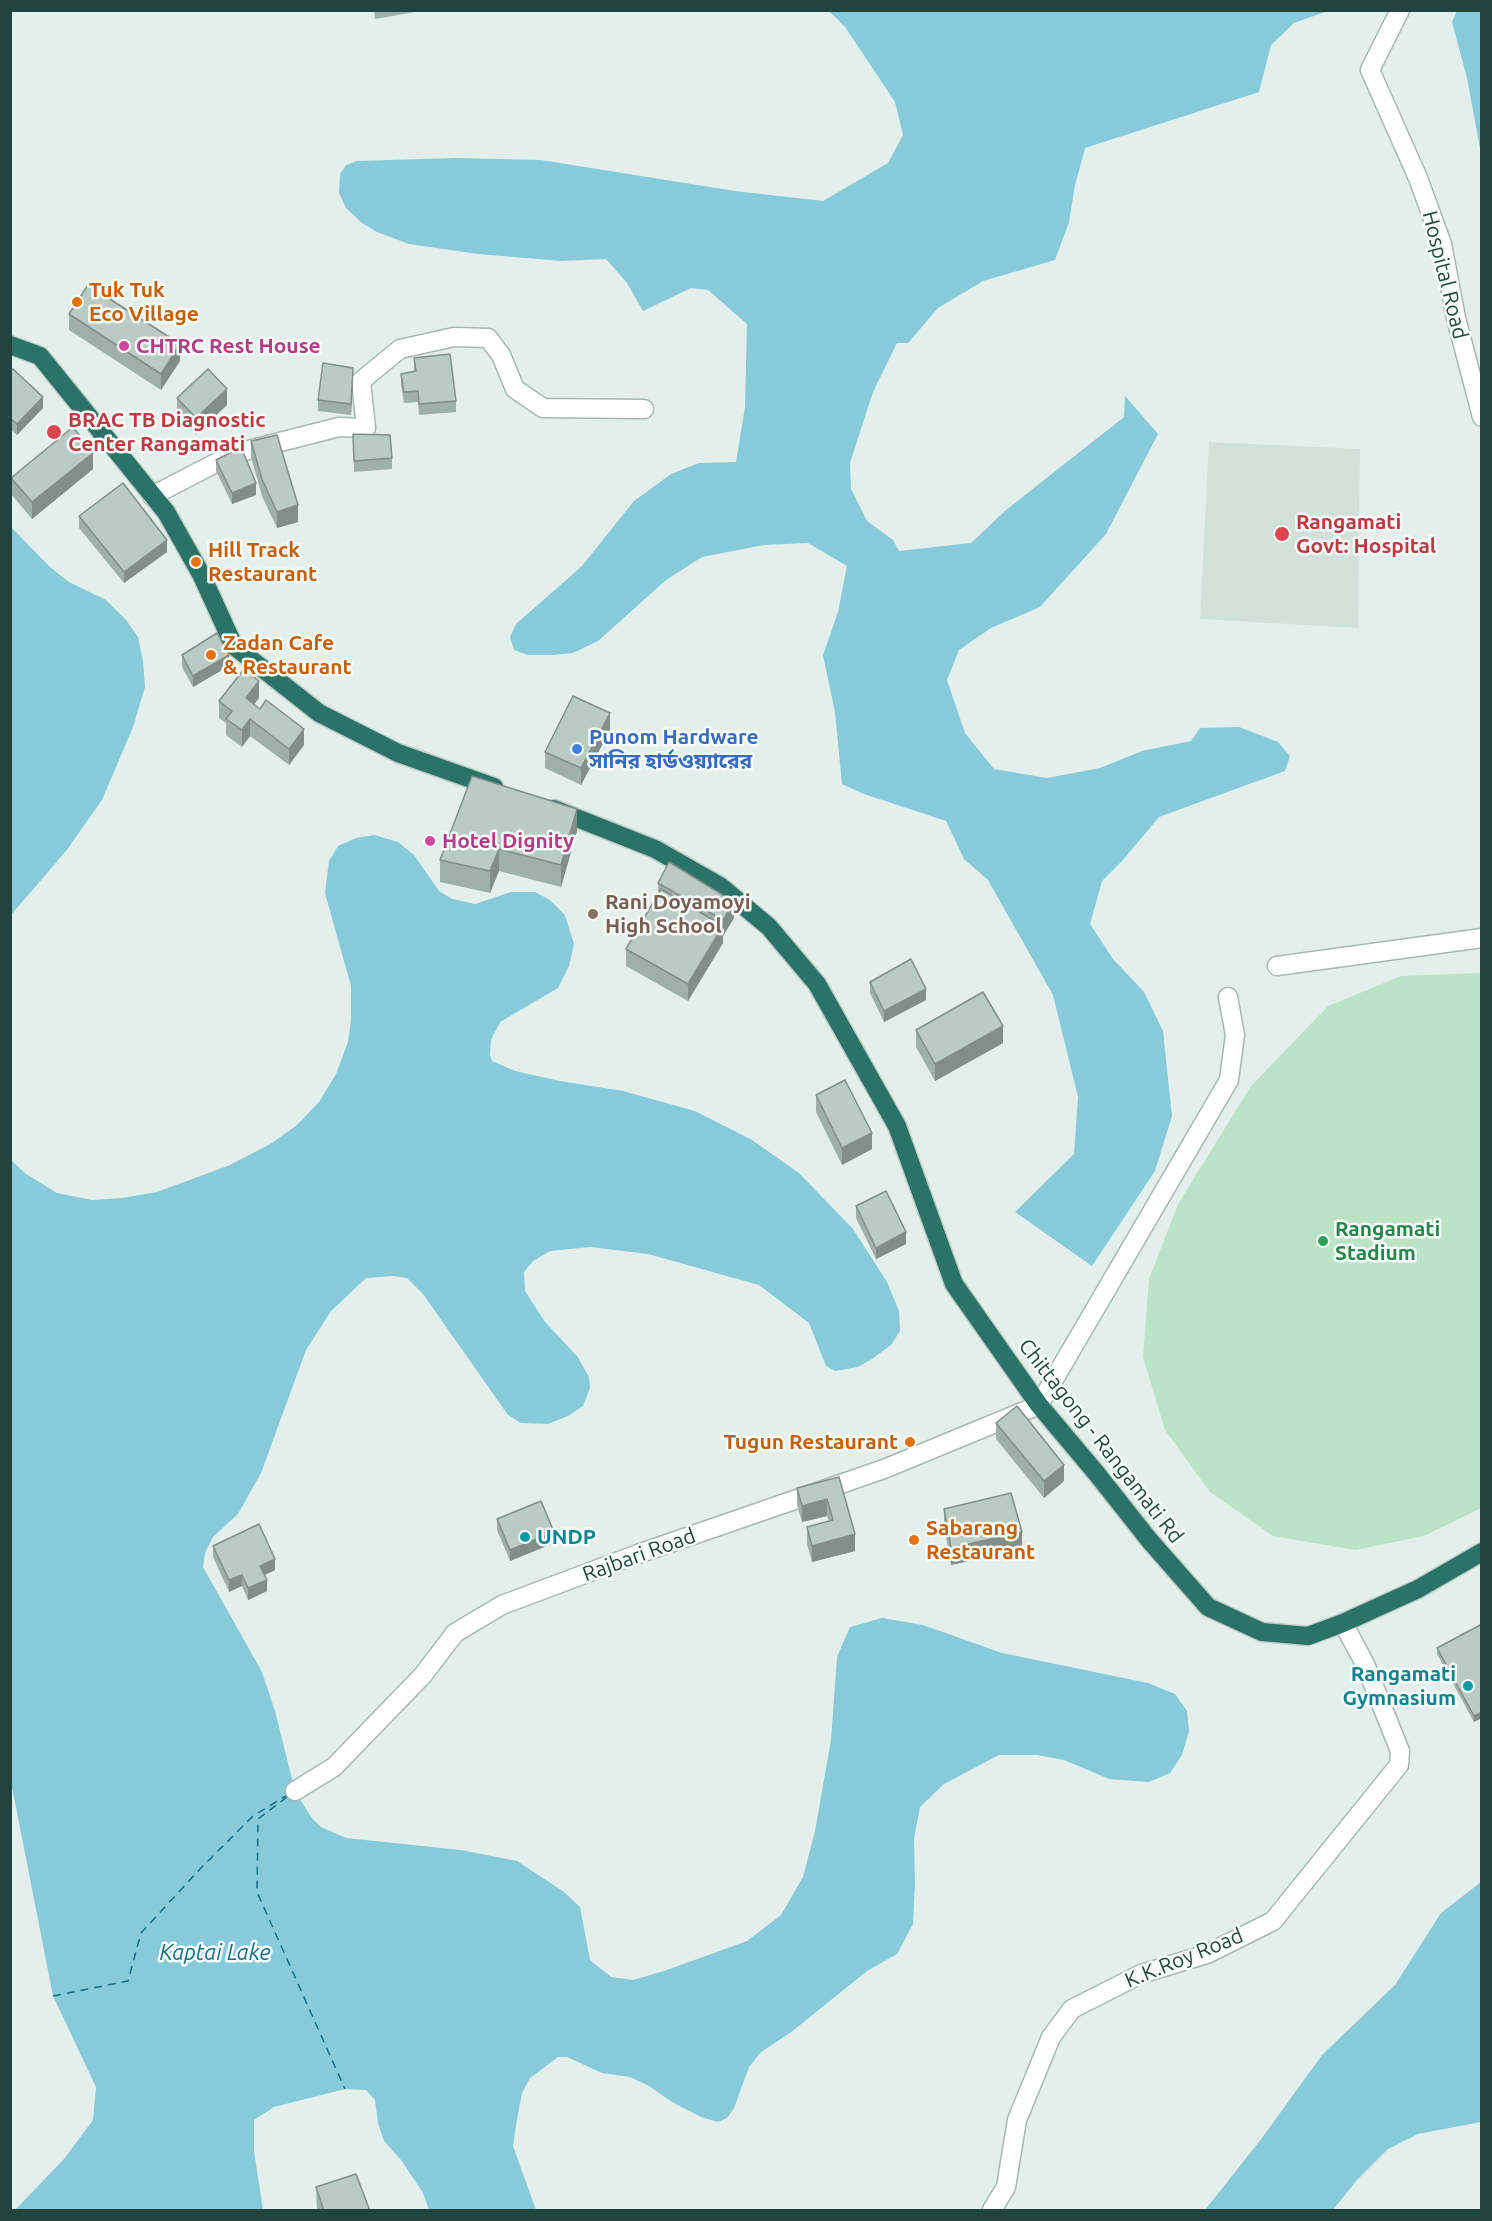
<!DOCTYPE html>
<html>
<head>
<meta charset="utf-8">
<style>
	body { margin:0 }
	#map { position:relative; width:1492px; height:2221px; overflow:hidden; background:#e4efeb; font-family:Ubuntu,sans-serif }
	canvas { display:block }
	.frame { position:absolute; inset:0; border:12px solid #21443c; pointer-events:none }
</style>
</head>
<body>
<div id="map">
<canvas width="1492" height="2221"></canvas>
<div class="frame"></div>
</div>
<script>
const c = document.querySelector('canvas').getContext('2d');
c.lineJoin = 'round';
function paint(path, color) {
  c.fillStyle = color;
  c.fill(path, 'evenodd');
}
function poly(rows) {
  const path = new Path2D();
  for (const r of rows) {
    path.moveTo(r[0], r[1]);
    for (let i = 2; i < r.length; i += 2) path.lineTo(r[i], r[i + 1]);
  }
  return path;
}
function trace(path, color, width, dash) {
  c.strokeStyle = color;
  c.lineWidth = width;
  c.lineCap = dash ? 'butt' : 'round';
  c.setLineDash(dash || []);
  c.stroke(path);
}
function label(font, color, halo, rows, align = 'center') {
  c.font = font + ' Ubuntu,"Noto Sans Bengali",sans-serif';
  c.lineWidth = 5;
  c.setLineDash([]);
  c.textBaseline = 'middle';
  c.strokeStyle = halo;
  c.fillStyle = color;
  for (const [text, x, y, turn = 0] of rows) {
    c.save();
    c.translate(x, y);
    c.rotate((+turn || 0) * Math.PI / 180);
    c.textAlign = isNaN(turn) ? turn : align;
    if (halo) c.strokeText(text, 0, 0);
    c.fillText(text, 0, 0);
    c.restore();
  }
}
paint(poly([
	[1209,442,1360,449,1358,628,1200,619]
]), '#d2e0da');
paint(poly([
	[1481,973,1481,1508,1424,1536,1355,1550,1273,1536,1210,1492,1165,1430,1143,1357,1149,1279,1178,1204,1251,1086,1328,1006,1401,976]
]), '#bbe3c7');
paint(poly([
	[829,11,1328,11,1294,23,1271,45,1259,92,1085,148,1075,185,1069,222,1055,260,983,281,938,308,908,343,897,343,873,392,850,463,851,489,867,521,893,540,899,551,971,543,1006,510,1124,417,1125,396,1158,434,1106,534,1040,607,991,628,959,650,947,680,965,733,994,769,1047,778,1100,768,1142,751,1191,741,1200,728,1239,727,1278,742,1290,756,1285,771,1159,817,1122,861,1102,881,1090,924,1113,959,1144,992,1163,1031,1172,1116,1155,1171,1092,1266,1015,1212,1074,1154,1078,1097,1053,995,988,880,964,859,946,821,864,794,842,784,835,712,823,655,838,612,847,566,808,543,764,545,702,557,666,580,598,641,573,653,552,655,528,655,514,650,510,637,516,624,582,566,634,501,671,474,699,463,736,462,745,407,747,324,708,290,691,288,643,311,627,283,606,259,561,261,478,254,409,244,377,232,362,223,346,208,339,193,340,174,346,165,357,161,456,158,541,160,735,191,823,201,888,163,903,135,895,102,845,27],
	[1457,11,1481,11,1481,154,1467,78,1452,22],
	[11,527,50,567,69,582,106,600,126,620,138,637,143,661,145,687,133,727,102,800,66,851,11,915],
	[374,835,398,842,414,855,439,891,452,899,475,904,511,892,535,892,550,900,565,915,574,944,569,966,558,988,500,1022,491,1040,490,1055,492,1061,515,1071,560,1081,623,1091,695,1111,752,1140,799,1173,853,1229,887,1282,899,1311,900,1331,891,1345,872,1359,858,1367,835,1371,826,1366,809,1323,759,1285,648,1254,590,1247,550,1251,533,1261,524,1272,525,1291,545,1322,577,1356,589,1377,590,1388,583,1406,568,1416,548,1424,521,1423,508,1415,423,1294,407,1278,393,1276,366,1278,331,1311,306,1350,261,1473,238,1514,213,1537,205,1553,203,1567,262,1672,275,1711,295,1791,311,1817,321,1827,346,1838,461,1850,517,1861,564,1892,580,1907,590,1960,611,1977,633,1980,664,1971,747,1941,781,1915,803,1877,815,1831,831,1740,837,1657,850,1627,882,1618,923,1625,1002,1653,1148,1683,1175,1694,1187,1711,1189,1731,1182,1755,1170,1773,1149,1782,1109,1779,1064,1760,1037,1755,999,1755,944,1784,920,1807,914,1838,915,1883,913,1924,897,1954,867,1971,790,2033,761,2052,749,2067,734,2108,727,2118,718,2122,701,2117,672,2102,649,2086,630,2077,602,2073,567,2057,558,2057,530,2078,522,2093,517,2119,513,2146,536,2210,429,2210,423,2193,401,2160,384,2141,378,2123,375,2100,366,2090,345,2089,274,2107,254,2120,254,2151,263,2210,15,2210,64,2159,93,2120,96,2087,53,1996,11,1782,10,1159,26,1174,57,1193,92,1200,122,1198,157,1192,230,1165,272,1143,297,1125,319,1102,336,1074,348,1042,351,1020,351,986,325,893,329,861,338,846,356,838],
	[1481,1882,1481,2122,1418,2134,1388,2149,1356,2181,1333,2210,1205,2210,1262,2138,1322,2055,1395,1985,1441,1913]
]), '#87cada');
trace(poly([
	[287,1797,258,1819,257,1892,345,2089],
	[53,1996,128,1981,141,1933,201,1868,253,1816,289,1794]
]), '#137088', 1.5, [8, 6]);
const street = poly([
	[1400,10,1370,70,1418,178,1442,244,1456,318,1482,417],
	[152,496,233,454,339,427,366,428,361,381,400,349,454,337,488,338,501,355,515,389,543,408,644,409],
	[1277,966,1482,938],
	[295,1791,334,1767,423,1675,455,1633,502,1605,638,1554,884,1469,1039,1405,1229,1080,1235,1035,1228,997],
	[992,2210,1006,2187,1017,2120,1051,2037,1072,2009,1141,1974,1207,1954,1273,1921,1399,1765,1400,1751,1365,1664,1343,1623]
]);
const highway = poly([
	[10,345,40,356,166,512,201,574,234,646,319,713,398,753,494,787],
	[554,809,655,849,720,886,769,927,817,984,897,1126,954,1284,1039,1405,1097,1474,1150,1541,1208,1607,1262,1632,1308,1636,1343,1623,1418,1589,1482,1552]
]);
trace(street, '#a6b8b3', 21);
trace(highway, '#c1cbc8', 21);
trace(street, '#fff', 18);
trace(highway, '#297467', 18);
paint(poly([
	[374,10,426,10,375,19],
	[69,314,180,361,161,390,69,330],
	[414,358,456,401,456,412,419,415,418,402,404,403,401,385,401,374,414,372],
	[10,371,43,408,17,435,10,429],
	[353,379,351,415,318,411,318,400],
	[177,398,227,405,196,434,177,415],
	[353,434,392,458,392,469,354,472],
	[251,441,298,522,277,528,262,496,251,457],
	[216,460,256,495,232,504,216,471],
	[93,469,32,519,11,494,11,478],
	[79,516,167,552,124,583,79,528],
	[182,655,229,666,193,687,182,667],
	[259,698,254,704,304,745,289,765,250,736,242,747,226,735,226,723,219,718,219,701],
	[610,730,581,785,545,768,545,752],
	[577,831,561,887,499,871,490,893,440,882,440,860],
	[658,883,734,918,723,936,723,943,688,1001,626,966,626,949,658,894],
	[870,982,926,1000,884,1022,870,993],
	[916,1030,1003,1043,935,1081,916,1047],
	[816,1095,872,1149,842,1165,816,1112],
	[856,1206,906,1244,876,1259,856,1218],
	[996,1423,1064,1481,1044,1498,996,1439],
	[839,1477,855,1551,812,1562,807,1544,807,1527,829,1521,827,1516,802,1522,797,1505,797,1488],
	[944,1509,1022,1549,951,1565,944,1526],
	[497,1519,554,1543,510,1561,497,1530],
	[213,1546,275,1570,265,1575,267,1591,248,1600,242,1586,229,1592,213,1557],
	[1482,1624,1474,1722,1437,1654,1437,1648],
	[316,2187,370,2211,317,2211]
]), '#9fafa9');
paint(poly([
	[180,344,180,361,161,390,161,374],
	[353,368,353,379,351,415,351,404],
	[227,389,227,405,196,434,196,418],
	[43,397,43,408,17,435,17,424],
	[93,453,93,469,32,519,32,502],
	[256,483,256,495,232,504,232,493],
	[298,505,298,522,277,528,277,512],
	[167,540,167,552,124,583,124,572],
	[229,655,229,666,193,687,193,676],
	[259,681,259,698,246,715,246,698],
	[610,713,610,730,581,785,581,768],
	[250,719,250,736,242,747,242,730],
	[304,729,304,745,289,765,289,749],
	[577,809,577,831,561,887,561,865],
	[499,849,499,871,490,893,490,871],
	[734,902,734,918,723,936,723,920],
	[723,926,723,943,688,1001,688,984],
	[926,989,926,1000,884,1022,884,1011],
	[1003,1026,1003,1043,935,1081,935,1064],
	[872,1133,872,1149,842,1165,842,1148],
	[906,1232,906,1244,876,1259,876,1248],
	[1064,1465,1064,1481,1044,1498,1044,1481],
	[827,1499,827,1516,802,1522,802,1506],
	[554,1532,554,1543,510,1561,510,1550],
	[1022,1532,1022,1549,951,1565,951,1548],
	[855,1534,855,1551,812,1562,812,1546],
	[275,1559,275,1570,260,1577,260,1566],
	[242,1575,242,1586,229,1592,229,1580],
	[267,1580,267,1591,248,1600,248,1588],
	[1482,1712,1482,1718,1474,1722,1474,1716]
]), '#828e89');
const building = poly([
	[88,285,180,344,161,374,69,314,88,285],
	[450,354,456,401,419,404,418,391,404,392,401,374,416,371,414,358,450,354],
	[323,363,353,368,351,404,318,400,323,363],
	[13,369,43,397,17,424,10,418,10,371,13,369],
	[208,369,227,389,196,418,177,398,208,369],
	[73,427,93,453,32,502,11,478,73,427],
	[353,434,390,435,392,458,354,461,353,434],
	[277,435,298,505,277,512,262,479,251,441,277,435],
	[241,447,256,483,232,493,216,460,241,447],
	[123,483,167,540,124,572,79,516,123,483],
	[217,633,229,655,193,676,182,655,217,633],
	[244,669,259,681,246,698,260,709,266,700,304,729,289,749,250,719,242,730,226,719,232,711,219,701,244,669],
	[573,696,610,713,581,768,545,752,573,696],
	[472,776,577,809,561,865,499,849,490,871,440,860,472,776],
	[669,862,734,902,723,920,658,883,669,862],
	[661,889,723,926,688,984,626,949,661,889],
	[911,959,926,989,884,1011,870,982,911,959],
	[983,992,1003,1026,935,1064,916,1030,983,992],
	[845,1080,872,1133,842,1148,816,1095,845,1080],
	[886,1191,906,1232,876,1248,856,1206,886,1191],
	[1017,1406,1064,1465,1044,1481,996,1423,1017,1406],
	[839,1477,855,1534,812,1546,807,1527,833,1520,827,1499,802,1506,797,1488,839,1477],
	[1011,1493,1022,1532,951,1548,944,1509,1011,1493],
	[541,1501,554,1532,510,1550,497,1519,541,1501],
	[259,1524,275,1559,260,1566,267,1580,248,1588,242,1575,229,1580,213,1546,259,1524],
	[1482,1624,1482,1712,1474,1716,1437,1648,1482,1624],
	[356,2174,370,2211,324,2211,316,2187,356,2174]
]);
paint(building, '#b9cbc4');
trace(building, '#828e89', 1.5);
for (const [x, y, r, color] of [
	[77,302,6,"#e8710a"],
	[124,346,6,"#d1479c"],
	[54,432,8,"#e0444e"],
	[1282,534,8,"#e0444e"],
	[196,562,6,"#e8710a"],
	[211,655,6,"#e8710a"],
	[577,749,6,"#3f7fe0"],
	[430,841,6,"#d1479c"],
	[593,914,6,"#8d6e63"],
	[1323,1241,6,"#2e9e5b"],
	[910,1442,6,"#e8710a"],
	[525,1537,6,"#0f9aa8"],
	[914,1540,6,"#e8710a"],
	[1468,1686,6,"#0f9aa8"]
]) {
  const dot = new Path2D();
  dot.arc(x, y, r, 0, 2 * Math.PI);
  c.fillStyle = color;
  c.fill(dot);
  trace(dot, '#f6fbf9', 2);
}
label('21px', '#21443c', '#f6fbf9', [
	["Hospital Road",1445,275,76],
	["Chittagong - Rangamati Rd",1101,1441,52],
	["Rajbari Road",639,1555,-20],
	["K.K.Roy Road",1184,1958,-22]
]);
label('bold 21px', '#c56008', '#f6fbf9', [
	["Tuk Tuk",89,290],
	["Eco Village",89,314],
	["Hill Track",208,550],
	["Restaurant",208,574],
	["Zadan Cafe",223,643],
	["& Restaurant",223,667],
	["Tugun Restaurant",898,1442,"right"],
	["Sabarang",926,1528],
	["Restaurant",926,1552]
], 'left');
label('bold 21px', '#b23c85', '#f6fbf9', [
	["CHTRC Rest House",136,346],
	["Hotel Dignity",442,841]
], 'left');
label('bold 21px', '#be3a42', '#f6fbf9', [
	["BRAC TB Diagnostic",68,420],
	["Center Rangamati",68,444],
	["Rangamati",1296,522],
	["Govt: Hospital",1296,546]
], 'left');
label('bold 21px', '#366cbe', '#f6fbf9', [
	["Punom Hardware",589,737],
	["সানির হার্ডওয়্যারের",589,761]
], 'left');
label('bold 21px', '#785e54', '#f6fbf9', [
	["Rani Doyamoyi",605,902],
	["High School",605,926]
], 'left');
label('bold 21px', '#27864d', '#f6fbf9', [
	["Rangamati",1335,1229],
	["Stadium",1335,1253]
], 'left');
label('bold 21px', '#0d838f', '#f6fbf9', [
	["UNDP",537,1537],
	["Rangamati",1456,1674,"right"],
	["Gymnasium",1456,1698,"right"]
], 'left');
label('italic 22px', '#137088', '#f6fbf9', [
	["Kaptai Lake",215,1953]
]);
</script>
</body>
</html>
